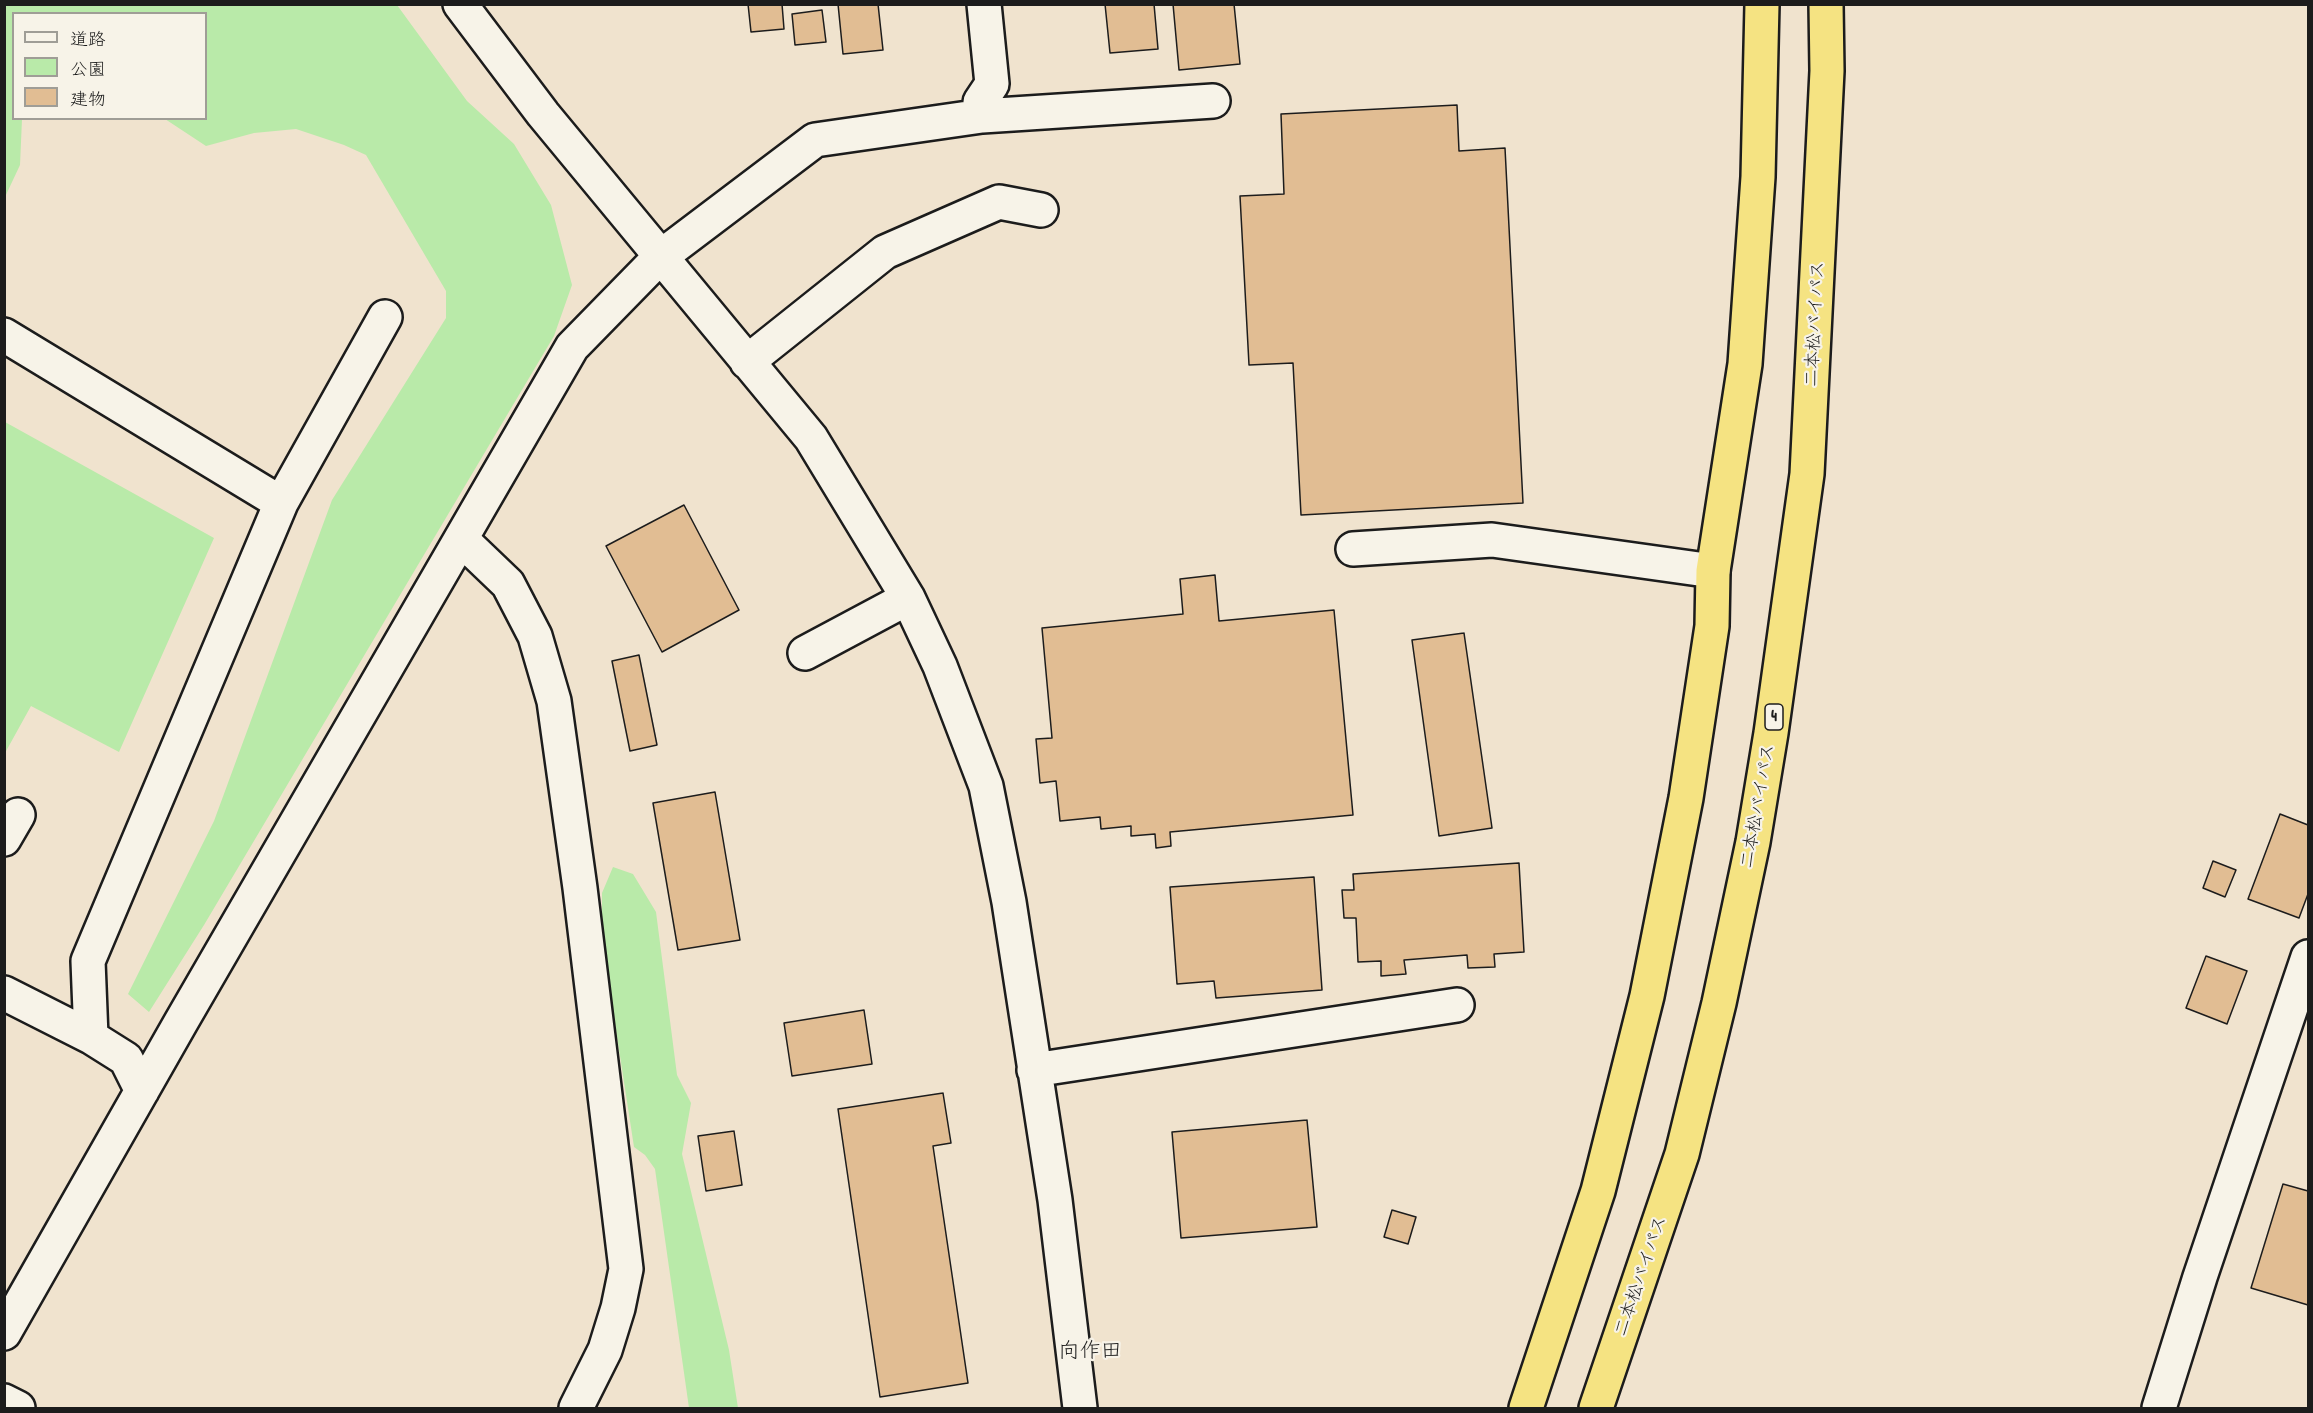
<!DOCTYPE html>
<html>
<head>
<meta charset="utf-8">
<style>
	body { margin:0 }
	#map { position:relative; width:2313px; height:1413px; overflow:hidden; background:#f0e3ce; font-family:"Patrick Hand","Klee One",sans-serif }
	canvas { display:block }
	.frame { position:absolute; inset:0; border:6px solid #1c1c1c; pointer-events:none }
	.legend { position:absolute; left:12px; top:12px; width:195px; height:108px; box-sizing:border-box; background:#f7f3e8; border:2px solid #9f9d96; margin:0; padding:8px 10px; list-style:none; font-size:18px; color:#1c1c1c }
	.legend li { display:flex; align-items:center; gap:12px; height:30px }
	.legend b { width:30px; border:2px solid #9f9d96 }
</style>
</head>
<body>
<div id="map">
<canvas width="2313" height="1413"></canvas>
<div class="frame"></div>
<ul class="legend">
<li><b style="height:8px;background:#f7f3e8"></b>道路</li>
<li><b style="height:16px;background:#b9eaa9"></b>公園</li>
<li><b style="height:16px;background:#e1bd93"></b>建物</li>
</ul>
</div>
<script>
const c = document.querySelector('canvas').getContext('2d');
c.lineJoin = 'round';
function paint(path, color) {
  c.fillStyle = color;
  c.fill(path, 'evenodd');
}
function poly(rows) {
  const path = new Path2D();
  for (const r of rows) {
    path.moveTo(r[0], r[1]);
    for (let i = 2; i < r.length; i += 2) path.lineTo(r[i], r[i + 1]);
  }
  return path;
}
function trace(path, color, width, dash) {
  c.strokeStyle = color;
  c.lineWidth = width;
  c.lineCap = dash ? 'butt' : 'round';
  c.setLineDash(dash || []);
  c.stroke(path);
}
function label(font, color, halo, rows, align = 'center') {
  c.font = font + ' "Patrick Hand","Klee One",sans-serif';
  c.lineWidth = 4.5;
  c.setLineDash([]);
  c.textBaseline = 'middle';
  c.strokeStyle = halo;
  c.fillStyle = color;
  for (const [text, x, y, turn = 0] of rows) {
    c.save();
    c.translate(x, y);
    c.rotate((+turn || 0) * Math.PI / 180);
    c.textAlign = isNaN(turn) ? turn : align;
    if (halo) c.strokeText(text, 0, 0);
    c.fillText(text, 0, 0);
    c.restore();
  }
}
paint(poly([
	[5,4,397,5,467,101,514,144,551,205,572,285,554,336,204,925,149,1012,128,994,214,821,332,500,446,318,446,291,366,155,344,145,296,129,254,133,206,146,165,119,206,118,206,14,14,14,14,118,22,119,20,165,5,197],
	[5,422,214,538,119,752,31,706,5,753],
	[613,867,633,874,656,912,677,1075,691,1103,682,1154,729,1350,738,1408,689,1408,655,1169,645,1155,634,1147,606,965,602,932,602,893]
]), '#b9eaa9');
const building = poly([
	[748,4,782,4,784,29,751,32,748,4],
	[838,4,878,4,883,50,843,54,838,4],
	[1105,4,1154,4,1158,49,1110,53,1105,4],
	[1173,4,1234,4,1240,64,1179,70,1173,4],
	[822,10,826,42,795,45,792,14,822,10],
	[1457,105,1459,151,1505,148,1523,503,1301,515,1293,363,1249,365,1240,196,1284,194,1281,114,1457,105],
	[684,505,739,610,662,652,606,546,684,505],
	[1215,575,1219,621,1334,610,1353,815,1170,832,1171,846,1156,848,1155,834,1131,836,1131,826,1101,829,1100,817,1060,821,1056,781,1040,783,1036,739,1052,738,1042,628,1183,614,1180,579,1215,575],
	[1464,633,1492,828,1439,836,1412,640,1464,633],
	[639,655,657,745,630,751,612,661,639,655],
	[715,792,740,940,678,950,653,803,715,792],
	[2280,814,2308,825,2308,894,2299,918,2248,899,2280,814],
	[2213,861,2236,870,2225,897,2203,888,2213,861],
	[1519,863,1524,952,1494,954,1495,967,1468,968,1467,955,1404,960,1406,974,1381,976,1381,961,1358,962,1356,918,1344,918,1342,890,1354,890,1353,874,1519,863],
	[1314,877,1322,990,1216,998,1214,981,1177,984,1170,887,1314,877],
	[2206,956,2247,971,2227,1024,2186,1008,2206,956],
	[864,1010,872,1064,792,1076,784,1023,864,1010],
	[943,1093,951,1143,933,1146,968,1383,880,1397,838,1109,943,1093],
	[1307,1120,1317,1227,1181,1238,1172,1132,1307,1120],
	[734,1131,742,1185,706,1191,698,1136,734,1131],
	[2283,1184,2308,1191,2308,1305,2251,1288,2283,1184],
	[1392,1210,1416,1217,1408,1244,1384,1237,1392,1210]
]);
paint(building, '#e1bd93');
trace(building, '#1c1c1c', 1.5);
const minor = poly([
	[460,4,543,114,811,438,908,598,940,666,986,786,1009,902,1055,1200,1080,1408],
	[982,116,980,102,992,84,984,4],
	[4,335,281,503],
	[747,362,885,252,999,202,1041,210],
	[461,539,508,584,535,636,554,701,580,888,626,1269,618,1308,605,1350,576,1408],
	[1353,549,1492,540,1713,571],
	[805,653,908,598],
	[4,839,18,815],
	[4,993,91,1037],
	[1034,1070,1457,1005],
	[142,1091,126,1059,91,1037,88,961,281,503,385,317],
	[4,1333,181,1022,572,347,659,258,815,140,982,116,1213,101],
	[4,1401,18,1408],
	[2159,1408,2200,1277,2308,957]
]);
const highway = poly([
	[1526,1408,1598,1191,1647,996,1686,798,1712,626,1713,571,1745,364,1758,177,1762,4],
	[1596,1408,1682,1154,1719,1003,1753,842,1771,733,1807,474,1827,71,1826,4]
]);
trace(minor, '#1c1c1c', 38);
trace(highway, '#1c1c1c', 38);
trace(minor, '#f7f3e8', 33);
trace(highway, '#f5e382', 33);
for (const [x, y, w] of [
	[1774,717,18]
]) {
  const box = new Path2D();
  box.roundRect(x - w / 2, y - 13, w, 26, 4.5);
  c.fillStyle = '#f7f3e8';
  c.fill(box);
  trace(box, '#1c1c1c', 1.5);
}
label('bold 16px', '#1c1c1c', null, [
	["4",1774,717]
]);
label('18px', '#1c1c1c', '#f7f3e8', [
	["二本松バイパス",1815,324,-87],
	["二本松バイパス",1758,806,-80],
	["二本松バイパス",1641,1276,-71]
]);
label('21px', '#1c1c1c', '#f7f3e8', [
	["向作田",1090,1351]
]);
</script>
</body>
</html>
